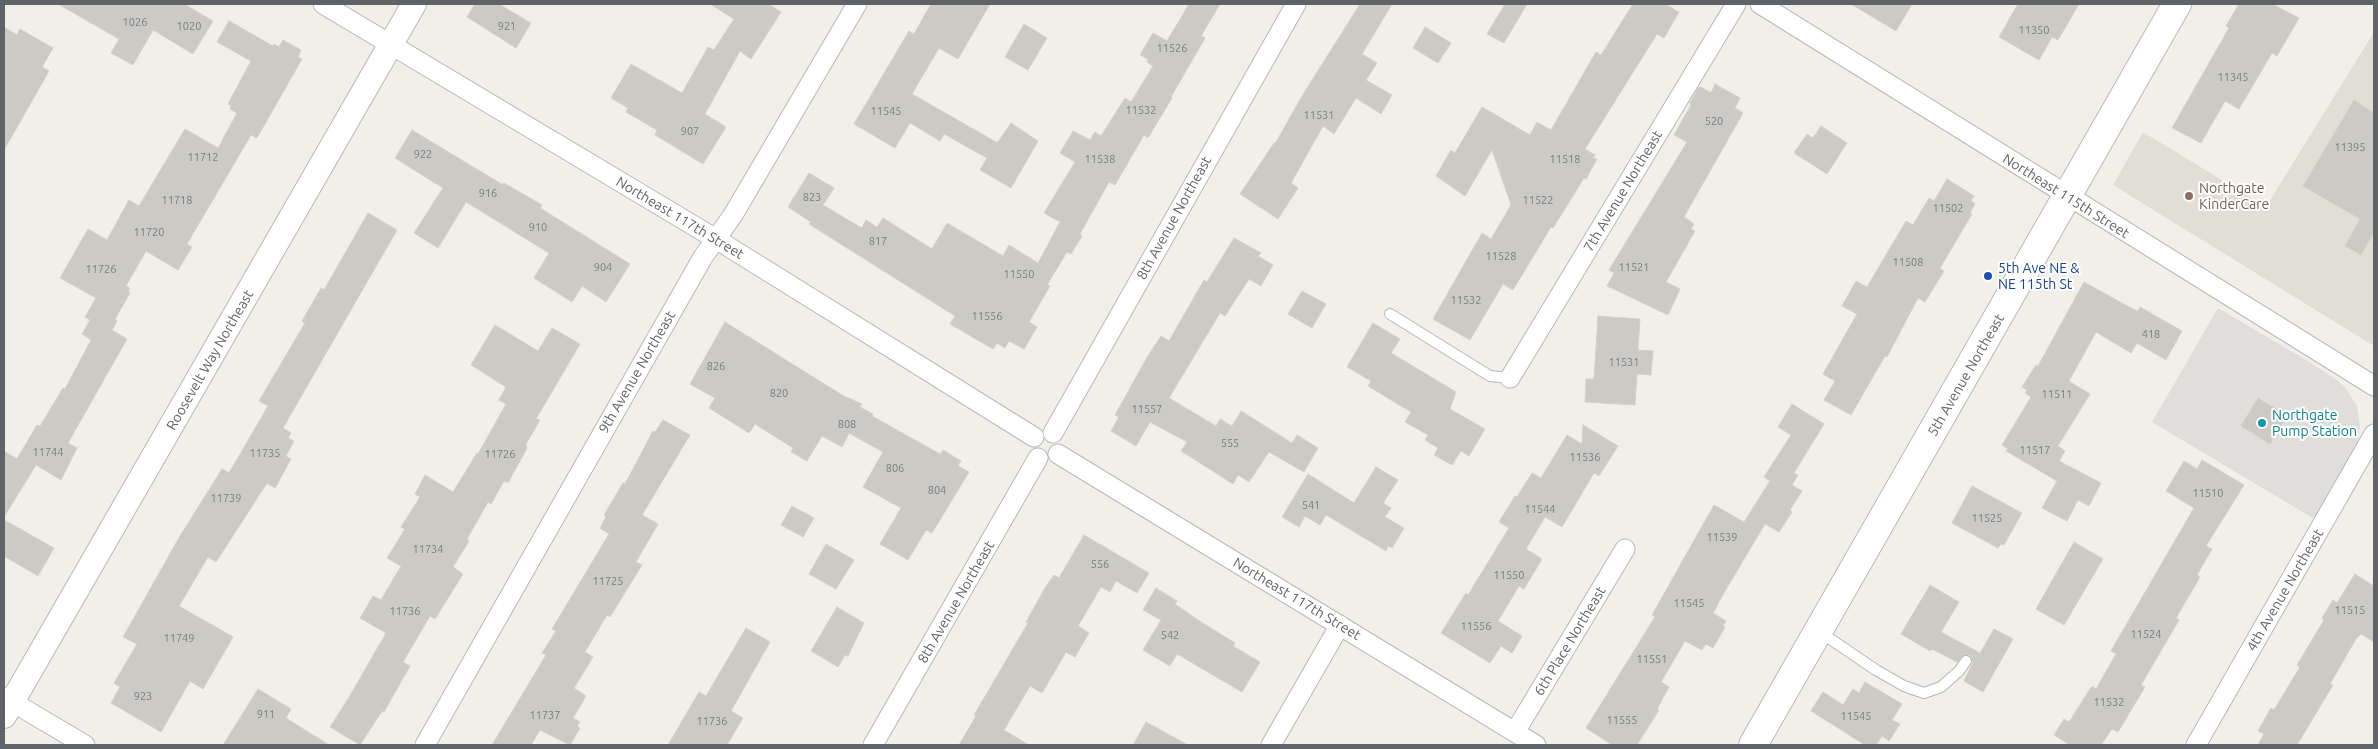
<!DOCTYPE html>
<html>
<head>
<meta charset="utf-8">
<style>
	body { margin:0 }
	#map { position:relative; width:2378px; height:749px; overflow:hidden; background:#f1efe8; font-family:Ubuntu,sans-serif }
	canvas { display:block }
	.frame { position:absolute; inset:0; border:5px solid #5f6368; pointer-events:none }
</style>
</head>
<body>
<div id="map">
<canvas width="2378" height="749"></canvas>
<div class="frame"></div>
</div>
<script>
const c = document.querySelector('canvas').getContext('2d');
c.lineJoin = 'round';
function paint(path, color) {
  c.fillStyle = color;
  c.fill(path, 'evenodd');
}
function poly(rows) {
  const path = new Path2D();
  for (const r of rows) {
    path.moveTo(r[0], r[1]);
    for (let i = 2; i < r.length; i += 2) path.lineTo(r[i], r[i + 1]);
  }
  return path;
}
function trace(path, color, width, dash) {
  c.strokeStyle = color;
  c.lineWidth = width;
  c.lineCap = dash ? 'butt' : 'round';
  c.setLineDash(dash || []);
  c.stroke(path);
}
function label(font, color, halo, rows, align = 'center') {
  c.font = font + ' Ubuntu,sans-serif';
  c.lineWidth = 4;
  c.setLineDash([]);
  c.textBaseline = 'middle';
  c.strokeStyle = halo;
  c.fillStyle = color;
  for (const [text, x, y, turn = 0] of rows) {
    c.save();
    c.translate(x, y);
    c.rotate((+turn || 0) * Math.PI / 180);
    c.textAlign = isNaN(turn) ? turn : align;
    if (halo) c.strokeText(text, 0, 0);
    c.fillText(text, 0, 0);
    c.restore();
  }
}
paint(poly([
	[2218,308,2311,363,2335,379,2345,387,2357,406,2360,427,2355,450,2316,520,2152,422]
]), '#e0deda');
paint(poly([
	[2374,32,2374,346,2113,185,2143,132,2266,207]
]), '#e1ded6');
const building = poly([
	[58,4,184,4,213,21,193,54,153,30,133,65,111,53,119,39,58,4],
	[475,4,499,4,531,23,516,48,467,17,475,4],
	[710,4,768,4,781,12,751,59,740,51,705,114,726,127,703,164,655,135,657,130,626,112,628,108,611,98,631,64,682,93,708,47,714,50,734,19,710,4],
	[931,4,990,4,958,59,939,48,912,94,996,142,998,142,1011,123,1038,141,1011,188,980,170,987,158,944,134,940,141,910,123,895,148,854,124,909,31,914,34,931,4],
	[1189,4,1220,4,1201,36,1205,38,1171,97,1172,98,1148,138,1144,135,1115,185,1109,182,1080,234,1082,236,1071,254,1067,252,1047,285,1050,286,1029,322,1037,327,1024,349,1009,341,1005,348,997,343,993,349,950,324,955,316,809,224,811,222,788,207,809,173,834,188,823,205,860,227,862,228,866,220,877,227,883,218,932,249,947,223,1003,256,1009,245,1038,263,1060,222,1044,213,1075,162,1060,153,1073,131,1090,140,1095,132,1101,136,1125,98,1131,102,1153,66,1147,62,1148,59,1140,55,1153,33,1167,41,1189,4],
	[1360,4,1392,4,1362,54,1377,63,1366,80,1392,95,1381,114,1356,98,1334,134,1323,126,1291,183,1298,188,1278,219,1240,194,1274,143,1275,144,1302,96,1360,4],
	[1505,4,1527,4,1504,43,1487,34,1505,4],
	[1633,4,1665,4,1679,12,1664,38,1657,34,1585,149,1595,155,1593,158,1597,159,1586,179,1584,178,1553,228,1551,227,1513,290,1503,284,1470,340,1433,319,1482,233,1491,239,1511,205,1492,150,1465,196,1436,176,1451,150,1455,153,1482,107,1530,135,1537,122,1551,130,1596,52,1601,55,1633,4],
	[1851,4,1912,4,1896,31,1851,4],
	[2018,4,2079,4,2058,40,2052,37,2039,60,1999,37,2018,4],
	[2239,4,2272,4,2299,18,2277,56,2272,53,2239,109,2225,101,2201,143,2172,128,2229,28,2226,26,2239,4],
	[229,21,273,46,274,44,279,47,283,40,301,50,298,57,302,59,257,138,251,135,187,244,192,247,178,270,146,251,126,286,130,288,128,292,130,293,115,319,117,321,112,330,127,339,68,443,77,448,61,480,36,465,4,517,4,451,17,459,37,425,40,426,63,388,65,389,91,340,82,334,90,320,85,317,96,298,60,278,88,229,107,240,129,200,139,206,185,129,218,148,237,113,230,109,231,106,228,104,251,61,217,42,229,21],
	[1024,24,1047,38,1028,70,1005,57,1024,24],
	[4,27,17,35,20,29,53,48,42,67,49,71,4,150,4,27],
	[1425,27,1451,43,1438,63,1413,48,1425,27],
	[1715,84,1740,98,1735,108,1743,113,1684,217,1694,224,1691,229,1695,231,1666,282,1680,289,1668,315,1607,286,1614,273,1609,270,1687,142,1674,135,1691,105,1690,103,1698,88,1701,87,1711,93,1715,84],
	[2354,100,2374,113,2374,232,2361,255,2345,246,2360,219,2303,186,2354,100],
	[1821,126,1847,143,1827,174,1794,153,1807,134,1813,138,1821,126],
	[412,130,503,185,504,183,542,205,540,208,630,264,606,302,582,286,572,302,534,278,549,253,466,202,438,248,414,233,443,188,395,158,412,130],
	[1947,179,1974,196,1971,201,1975,204,1970,213,1972,214,1940,268,1944,271,1925,302,1918,298,1887,357,1885,356,1851,415,1824,400,1835,381,1823,374,1857,314,1842,306,1856,281,1867,287,1906,221,1913,225,1929,198,1934,201,1947,179],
	[368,213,397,230,283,428,291,433,288,438,294,441,286,456,291,459,275,488,267,483,216,562,208,557,179,606,233,637,203,689,190,681,161,732,111,703,120,687,114,683,137,644,123,637,180,536,222,469,229,473,268,406,259,401,305,323,302,321,321,288,324,290,368,213],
	[1234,238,1261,253,1258,256,1273,265,1261,286,1249,279,1225,316,1220,313,1169,398,1216,426,1220,419,1232,426,1241,411,1292,443,1297,435,1318,448,1304,472,1269,452,1249,482,1238,475,1233,484,1181,451,1187,442,1150,422,1136,446,1111,431,1119,417,1115,415,1149,354,1161,336,1169,341,1204,280,1207,282,1234,238],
	[2084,282,2131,308,2138,311,2140,307,2182,331,2166,360,2137,343,2131,353,2096,332,2069,381,2090,394,2058,446,2065,451,2059,461,2101,483,2089,506,2078,500,2067,521,2042,508,2057,481,2006,451,2008,449,2002,445,2031,397,2025,393,2027,390,2022,387,2036,365,2038,366,2084,282],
	[1302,291,1326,304,1312,328,1288,314,1302,291],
	[1598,316,1640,319,1638,350,1653,351,1651,375,1637,374,1635,405,1585,402,1586,379,1594,379,1598,316],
	[725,322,842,395,862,404,860,407,873,414,872,416,940,454,943,450,961,461,958,466,969,472,932,533,926,530,908,560,880,544,901,508,863,487,883,452,849,433,842,447,822,436,807,461,791,452,793,448,755,424,749,433,709,408,715,398,690,384,725,322],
	[1373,323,1400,339,1391,353,1456,392,1450,409,1485,429,1469,456,1461,451,1452,465,1434,455,1438,448,1425,440,1428,435,1405,422,1411,412,1368,386,1371,381,1347,367,1373,323],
	[495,325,538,351,552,328,580,344,536,419,540,420,526,444,527,448,508,483,504,481,491,504,488,502,467,539,469,541,453,567,463,574,435,619,430,616,403,662,410,666,384,712,382,711,360,745,330,727,348,699,386,633,360,618,373,596,381,600,401,566,387,558,405,529,401,527,420,497,415,494,425,475,453,492,477,453,478,454,506,404,499,400,506,387,471,365,495,325],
	[2258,398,2287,416,2270,444,2241,426,2258,398],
	[1792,404,1824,424,1794,473,1798,475,1792,485,1802,491,1790,510,1792,512,1779,532,1765,524,1725,591,1713,613,1726,621,1723,626,1725,627,1713,648,1706,644,1702,650,1685,641,1661,682,1669,687,1657,709,1659,710,1637,745,1612,745,1586,728,1655,617,1652,615,1714,505,1744,522,1770,481,1764,477,1791,435,1778,427,1792,404],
	[663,420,690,435,642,515,658,524,636,562,642,565,610,617,607,615,585,652,593,657,574,688,586,696,573,718,580,722,577,726,580,728,570,745,540,730,531,745,492,745,546,655,542,653,556,631,552,629,609,534,600,528,606,517,604,515,623,483,625,484,653,431,655,432,663,420],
	[1583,425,1618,446,1599,476,1594,473,1562,527,1545,517,1526,549,1542,559,1524,589,1519,586,1498,621,1522,636,1512,653,1501,646,1490,663,1441,633,1466,593,1468,595,1509,528,1499,522,1515,496,1517,497,1532,473,1541,478,1567,435,1582,444,1583,425],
	[2202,460,2244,485,2206,546,2212,549,2197,575,2200,577,2176,618,2179,620,2141,685,2145,687,2118,732,2112,729,2101,745,2070,745,2054,735,2064,719,2069,722,2092,686,2096,689,2116,654,2111,651,2112,649,2194,508,2166,491,2184,461,2197,469,2202,460],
	[1376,467,1398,480,1383,503,1391,508,1385,517,1404,528,1392,548,1388,546,1386,551,1326,515,1320,525,1305,516,1299,527,1282,517,1308,474,1354,503,1376,467],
	[1972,486,2022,513,2004,545,2001,544,1998,548,1952,523,1972,486],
	[792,506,814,518,803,537,781,525,792,506],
	[4,520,54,548,38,576,4,556,4,520],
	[1084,535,1149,573,1137,593,1116,581,1110,592,1101,587,1078,626,1089,633,1075,657,1066,652,1042,693,1030,686,1004,730,1029,745,959,745,976,716,974,715,1028,623,1026,622,1045,588,1054,575,1059,578,1084,535],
	[2074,542,2103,559,2064,625,2036,609,2074,542],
	[826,544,854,560,836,589,809,574,826,544],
	[2355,574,2374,586,2374,642,2361,634,2356,639,2330,684,2333,685,2297,745,2258,745,2264,734,2258,731,2271,708,2274,710,2300,667,2297,665,2324,620,2322,618,2333,600,2337,603,2355,574],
	[1930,585,1959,602,1941,632,1980,653,1994,629,2013,639,1983,692,1964,681,1973,662,1970,655,1963,655,1957,662,1932,649,1930,651,1901,634,1930,585],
	[1156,588,1177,601,1175,604,1198,620,1235,643,1233,646,1260,662,1242,692,1177,654,1170,666,1143,650,1161,620,1143,610,1156,588],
	[837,607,864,623,848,656,845,655,838,667,811,651,837,607],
	[746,628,770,642,731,711,743,718,727,745,668,745,699,692,706,696,746,628],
	[1865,682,1902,704,1892,720,1900,724,1889,741,1882,736,1876,745,1865,745,1811,711,1823,692,1843,705,1853,689,1859,693,1865,682],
	[258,689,291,709,286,718,329,745,223,745,258,689],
	[1146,722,1188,745,1133,745,1146,722]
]);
paint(building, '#cccac5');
trace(building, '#d6d1c6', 1);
const service = poly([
	[1390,314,1490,376,1510,378],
	[1820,632,1876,670,1904,686,1924,693,1941,687,1959,671,1966,661]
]);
const minor = poly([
	[323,4,716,239,1034,437],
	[1760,4,2374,386],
	[1510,378,1736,4],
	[1053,433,1296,4],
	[1058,454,1536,745],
	[4,697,85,745],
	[1515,732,1625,549],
	[425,745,703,257,733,215,857,4],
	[873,745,1038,458],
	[1271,745,1340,625],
	[2196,745,2374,434]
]);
const tertiary = poly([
	[4,716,414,4]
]);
const secondary = poly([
	[1753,745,2177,4]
]);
trace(service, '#b5b8bc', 12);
trace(minor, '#b5b8bc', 21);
trace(tertiary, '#b5b8bc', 26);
trace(secondary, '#b6babf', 30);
trace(service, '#fff', 10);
trace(minor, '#fff', 19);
trace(tertiary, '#fff', 24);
trace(secondary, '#fff', 28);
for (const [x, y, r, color] of [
	[2189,196,5,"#8d6e63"],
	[1988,276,5,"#1a4fb4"],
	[2262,423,5,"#0f9aa8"]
]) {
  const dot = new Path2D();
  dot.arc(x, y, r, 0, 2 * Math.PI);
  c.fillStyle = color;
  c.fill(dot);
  trace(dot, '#fff', 2);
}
label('11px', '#7a7d7f', null, [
	["1026",135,22],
	["1020",189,26],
	["921",507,26],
	["11350",2034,30],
	["11526",1172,48],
	["11345",2233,77],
	["11532",1141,110],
	["11545",886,111],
	["11531",1319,115],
	["520",1714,121],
	["907",690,131],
	["11395",2350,147],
	["922",423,154],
	["11712",203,157],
	["11538",1100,159],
	["11518",1565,159],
	["916",488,193],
	["823",812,197],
	["11718",177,200],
	["11522",1538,200],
	["11502",1948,208],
	["910",538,227],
	["11720",149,232],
	["817",878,241],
	["11528",1501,256],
	["11508",1908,262],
	["904",603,267],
	["11521",1634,267],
	["11726",101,269],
	["11550",1019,274],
	["11532",1466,300],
	["11556",987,316],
	["418",2151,334],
	["11531",1624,362],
	["826",716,366],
	["820",779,393],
	["11511",2057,394],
	["11557",1147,409],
	["808",847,424],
	["555",1230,443],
	["11517",2035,450],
	["11744",48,452],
	["11735",265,453],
	["11726",500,454],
	["11536",1585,457],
	["806",895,468],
	["804",937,490],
	["11510",2208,493],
	["11739",226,498],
	["541",1311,505],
	["11544",1540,509],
	["11525",1987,518],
	["11539",1722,537],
	["11734",428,549],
	["556",1100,564],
	["11550",1509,575],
	["11725",608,581],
	["11545",1689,603],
	["11515",2350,610],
	["11736",405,611],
	["11556",1476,626],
	["11524",2146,634],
	["542",1170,635],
	["11749",179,638],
	["11551",1652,659],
	["923",143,696],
	["11532",2109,702],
	["911",266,714],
	["11737",545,715],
	["11545",1856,716],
	["11555",1622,720],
	["11736",712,721]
]);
label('14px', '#785e54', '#fff', [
	["Northgate",2199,188],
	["KinderCare",2199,204]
], 'left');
label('14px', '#5f6368', '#fff', [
	["7th Avenue Northeast",1623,191,-59],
	["Northeast 115th Street",2066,196,32],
	["Northeast 117th Street",680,218,31],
	["8th Avenue Northeast",1174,218,-61],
	["Roosevelt Way Northeast",210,360,-60],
	["9th Avenue Northeast",637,372,-60],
	["5th Avenue Northeast",1966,375,-60],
	["4th Avenue Northeast",2285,590,-60],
	["Northeast 117th Street",1297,599,31],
	["8th Avenue Northeast",956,602,-60],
	["6th Place Northeast",1570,641,-59]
]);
label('14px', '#164399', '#fff', [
	["5th Ave NE &",1998,268],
	["NE 115th St",1998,284]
], 'left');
label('14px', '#0d838f', '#fff', [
	["Northgate",2272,415],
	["Pump Station",2272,431]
], 'left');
</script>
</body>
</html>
